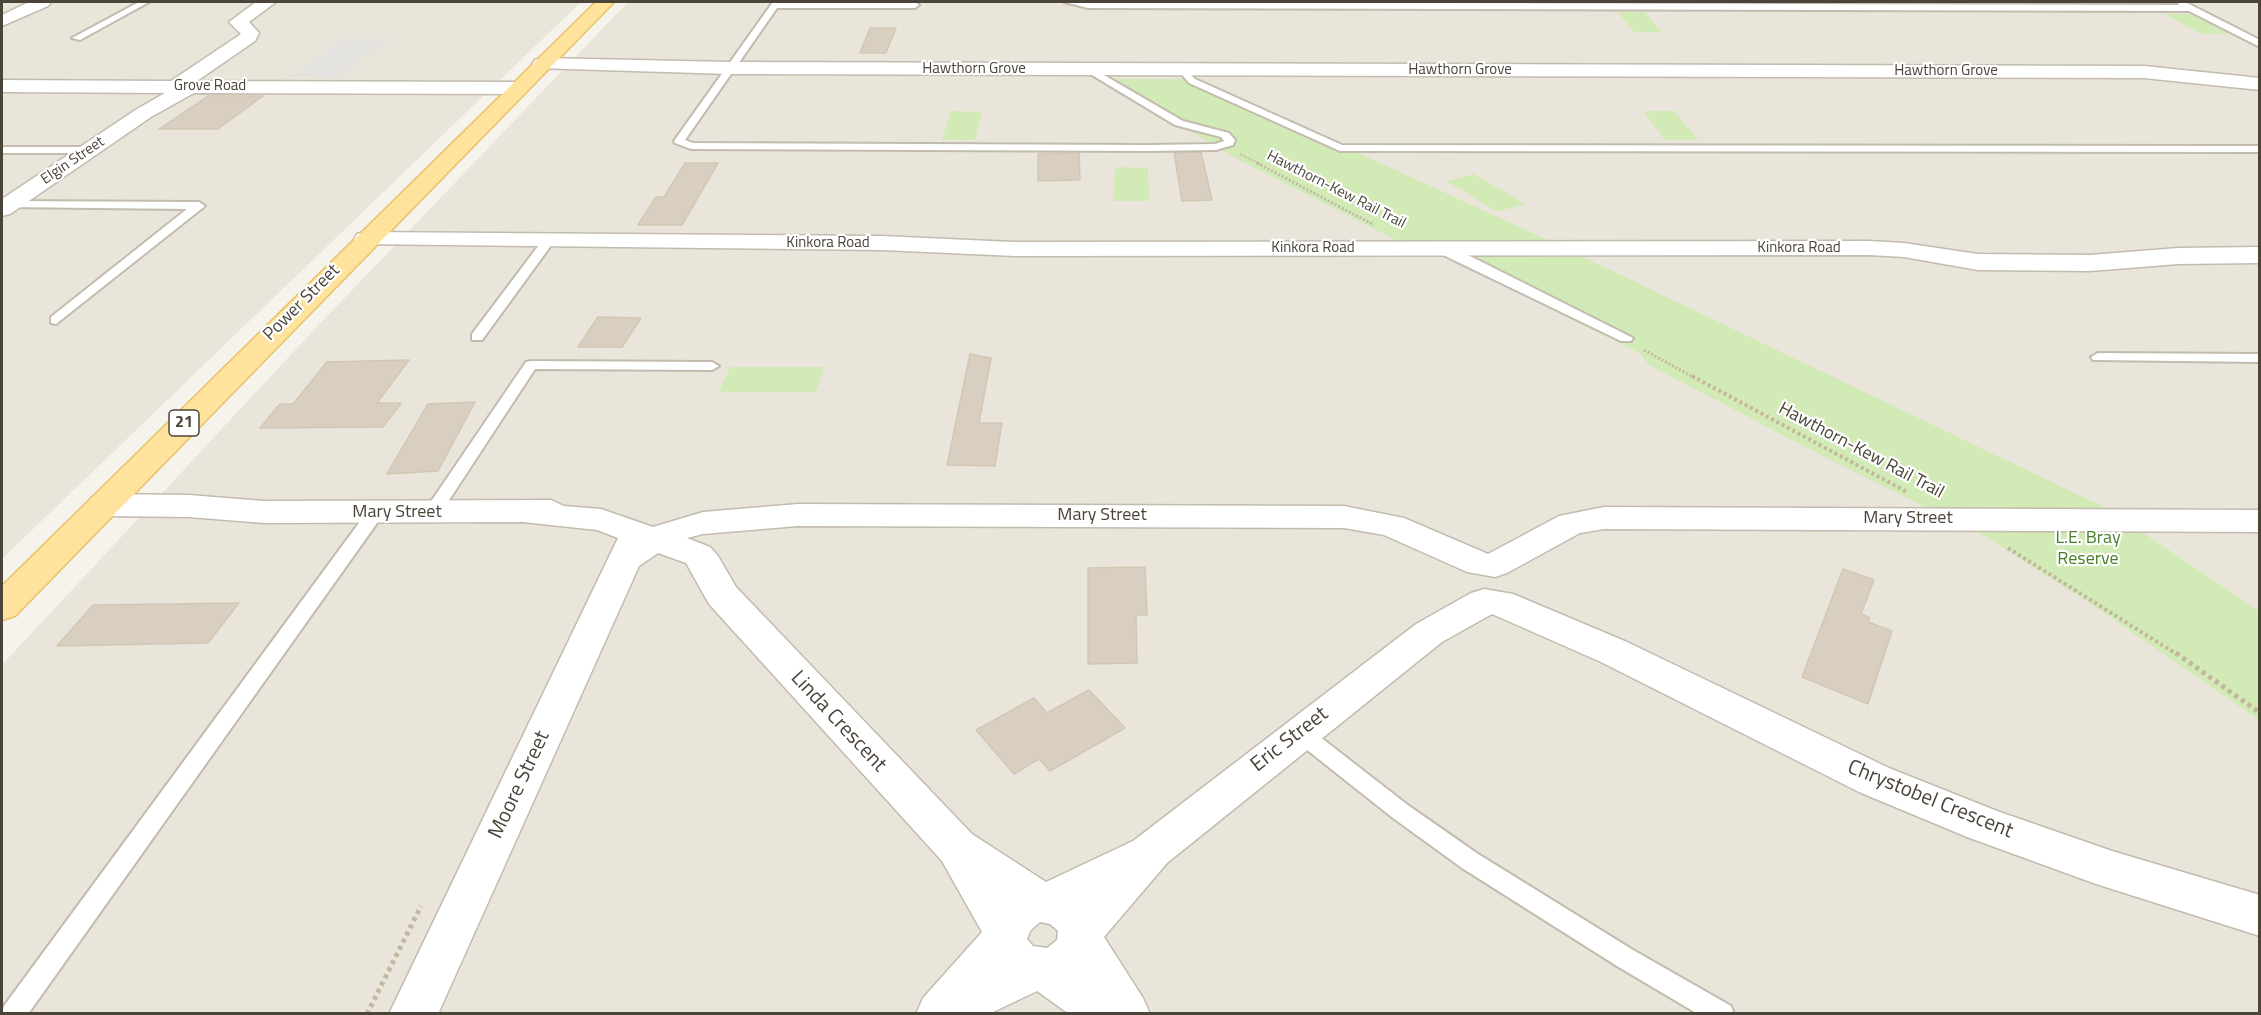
<!DOCTYPE html>
<html>
<head>
<meta charset="utf-8">
<style>
	body { margin:0 }
	#map { position:relative; width:2261px; height:1015px; overflow:hidden; background:#f6f3ec; font-family:"Titillium Web",sans-serif }
	canvas { display:block }
	.frame { position:absolute; inset:0; border:3px solid #4b4439; pointer-events:none }
</style>
</head>
<body>
<div id="map">
<canvas width="2261" height="1015"></canvas>
<div class="frame"></div>
</div>
<script>
const c = document.querySelector('canvas').getContext('2d');
c.lineJoin = 'round';
function paint(path, color) {
  c.fillStyle = color;
  c.fill(path, 'evenodd');
}
function poly(rows) {
  const path = new Path2D();
  for (const r of rows) {
    path.moveTo(r[0], r[1]);
    for (let i = 2; i < r.length; i += 2) path.lineTo(r[i], r[i + 1]);
  }
  return path;
}
function trace(path, color, width, dash) {
  c.strokeStyle = color;
  c.lineWidth = width;
  c.lineCap = dash ? 'butt' : 'round';
  c.setLineDash(dash || []);
  c.stroke(path);
}
function label(font, color, halo, rows, align = 'center') {
  c.font = font + ' "Titillium Web",sans-serif';
  c.lineWidth = 4.5;
  c.setLineDash([]);
  c.textBaseline = 'middle';
  c.strokeStyle = halo;
  c.fillStyle = color;
  for (const [text, x, y, turn = 0] of rows) {
    c.save();
    c.translate(x, y);
    c.rotate((+turn || 0) * Math.PI / 180);
    c.textAlign = isNaN(turn) ? turn : align;
    if (halo) c.strokeText(text, 0, 0);
    c.fillText(text, 0, 0);
    c.restore();
  }
}
paint(poly([
	[2,2,581,2,2,559],
	[628,2,2259,2,2259,1013,2,1013,2,665,312,332]
]), '#eae5da');
paint(poly([
	[1618,12,1644,12,1662,32,1634,32],
	[2164,14,2190,14,2229,34,2201,34],
	[1100,79,1197,79,1550,241,2108,509,2259,611,2259,720,2097,608,1988,538,1836,463,1649,365,1640,353,1446,256,1396,240,1243,162],
	[951,111,982,112,975,140,942,140],
	[1643,111,1674,111,1698,140,1665,140],
	[1115,167,1148,168,1149,201,1113,201],
	[1474,174,1525,204,1497,212,1447,181],
	[730,367,824,367,816,392,719,392]
]), '#d2eab5');
paint(poly([
	[344,39,390,39,338,77,290,77]
]), '#e5e3e0');
const building = poly([
	[870,28,896,28,886,53,860,53,870,28],
	[208,96,263,96,218,129,159,129,208,96],
	[1201,152,1212,200,1182,201,1174,153,1201,152],
	[1079,153,1080,180,1038,181,1038,154,1079,153],
	[685,163,718,163,682,225,638,225,656,197,664,197,685,163],
	[598,317,641,318,622,347,578,347,598,317],
	[970,354,991,358,979,423,1002,423,995,466,947,465,970,354],
	[409,360,377,403,401,403,383,427,260,428,280,404,293,404,327,362,409,360],
	[475,402,438,471,387,474,428,404,475,402],
	[1145,567,1147,615,1136,615,1137,663,1088,664,1088,568,1145,567],
	[1843,569,1874,580,1861,614,1870,618,1868,622,1892,631,1868,704,1802,677,1843,569],
	[239,603,208,643,57,646,93,605,239,603],
	[1089,690,1125,728,1050,771,1039,759,1014,774,976,730,1034,698,1047,713,1089,690]
]);
paint(building, '#d8cfc1');
trace(building, '#d3c7b4', 1.5);
const lane = poly([
	[139,2,149,2,80,40,72,38,139,2],
	[773,2,915,2,919,5,915,8,777,8,685,140,693,143,1149,145,1215,144,1224,141,1221,137,1175,125,1087,72,1085,70,1090,67,1183,121,1229,133,1235,140,1233,145,1216,150,1149,151,691,149,675,143,674,141,773,2],
	[1064,2,2179,5,2178,2,2185,2,2260,40,2260,47,2189,11,1088,8,1064,2],
	[1183,67,1195,79,1342,145,2260,146,2260,152,1340,151,1189,83,1178,70,1183,67],
	[2,147,91,147,96,150,91,153,2,153,2,147],
	[6,201,199,202,205,206,56,324,51,323,51,317,187,209,2,207,2,203,6,201],
	[549,236,555,240,482,340,472,340,472,334,545,237,549,236],
	[1439,244,1472,257,1633,338,1631,341,1621,341,1435,251,1433,248,1439,244],
	[2098,353,2260,354,2260,362,2093,360,2091,357,2098,353],
	[531,361,712,362,719,366,712,370,535,369,438,517,426,517,424,513,426,509,526,362,531,361],
	[376,507,384,512,382,516,28,1014,2,1014,4,1006,370,508,376,507],
	[1299,724,1306,726,1409,806,1478,854,1633,950,1731,1006,1734,1014,1698,1014,1617,966,1462,868,1393,818,1292,738,1289,732,1292,726,1299,724]
]);
const street = poly([
	[29,2,51,2,48,6,2,26,2,15,29,2],
	[256,2,276,2,249,22,259,33,255,41,197,81,517,82,524,84,527,88,524,92,517,94,194,93,151,117,10,214,2,216,2,199,137,109,165,93,2,92,2,80,171,81,241,34,229,22,256,2],
	[542,58,730,62,2144,66,2260,78,2260,90,2144,78,730,74,535,68,532,64,535,60,542,58],
	[366,232,882,236,1014,242,1869,241,1904,243,1978,254,2090,255,2178,248,2260,247,2260,263,2178,264,2090,271,1978,270,1904,257,1869,255,1014,256,882,250,357,244,354,239,357,234,366,232],
	[103,494,189,495,264,501,551,500,564,506,601,509,653,527,703,512,798,504,1344,506,1404,518,1488,554,1559,516,1604,507,2260,510,2260,532,1604,529,1580,533,1507,573,1495,577,1467,572,1384,535,1344,528,798,526,703,534,687,538,710,547,718,556,736,587,972,834,1046,882,1133,841,1416,624,1471,593,1484,589,1513,594,1627,642,1889,768,1997,811,2112,851,2260,895,2260,936,2096,884,1967,837,1859,792,1601,662,1492,614,1442,642,1167,863,1104,937,1143,998,1150,1014,1069,1014,1037,991,989,1014,916,1014,923,998,982,932,942,861,709,604,686,563,658,553,639,566,438,1014,389,1014,618,538,597,530,523,522,264,523,189,517,103,516,91,512,87,505,91,498,103,494],
	[1040,922,1050,924,1058,931,1057,940,1047,948,1033,946,1027,939,1030,931,1040,922]
]);
const primary = poly([
	[596,2,614,2,15,616,2,620,2,586,596,2]
]);
trace(lane, '#c2bbae', 4);
trace(street, '#c2bbae', 3);
trace(primary, '#e6c16a', 3);
trace(poly([
	[1240,154,1260,164]
]), '#c4b79f', 2, [1.5, 1.5]);
trace(poly([
	[1257,163,1374,225],
	[1644,350,1695,378]
]), '#c4b79f', 3, [2, 2]);
trace(poly([
	[1692,376,1907,492],
	[2008,548,2178,655]
]), '#c4b79f', 4, [3, 3]);
trace(poly([
	[2176,653,2260,713],
	[367,1014,421,906]
]), '#c4b79f', 5, [4, 4]);
paint(lane, '#fff');
paint(street, '#fff');
paint(primary, '#ffe39c');
label('15px', '#4b4439', '#fff', [
	["Hawthorn Grove",974,69],
	["Hawthorn Grove",1460,70],
	["Hawthorn Grove",1946,71],
	["Grove Road",210,86],
	["Elgin Street",73,161,-34],
	["Hawthorn-Kew Rail Trail",1336,190,27],
	["Kinkora Road",828,243],
	["Kinkora Road",1313,248],
	["Kinkora Road",1799,248]
]);
for (const [x, y, w] of [
	[184,423,30]
]) {
  const box = new Path2D();
  box.roundRect(x - w / 2, y - 13, w, 26, 4.5);
  c.fillStyle = '#fff';
  c.fill(box);
  trace(box, '#4b4439', 1.5);
}
label('bold 16px', '#4b4439', null, [
	["21",184,423]
]);
label('18px', '#4b4439', '#fff', [
	["Power Street",302,303,-45],
	["Hawthorn-Kew Rail Trail",1861,451,28],
	["Mary Street",397,513],
	["Mary Street",1102,516],
	["Mary Street",1908,519]
]);
label('18px', '#4a7f2a', '#fff', [
	["L.E. Bray",2088,539],
	["Reserve",2088,560]
]);
label('21px', '#4b4439', '#fff', [
	["Linda Crescent",838,722,47],
	["Eric Street",1290,740,-38],
	["Moore Street",520,785,-65],
	["Chrystobel Crescent",1930,800,22]
]);
</script>
</body>
</html>
